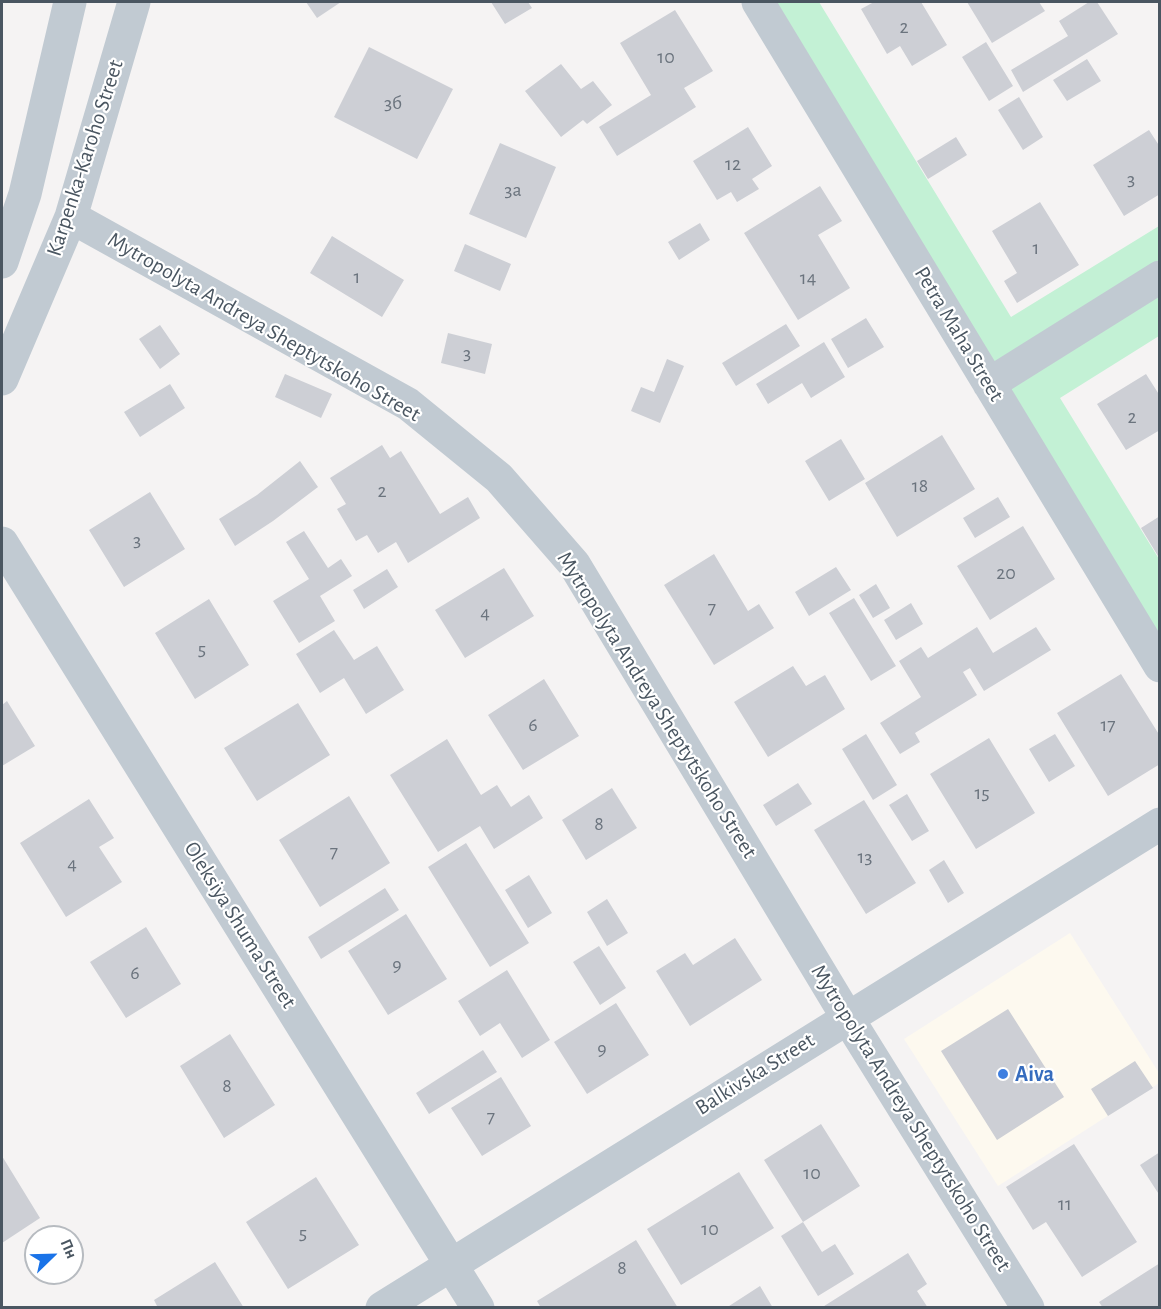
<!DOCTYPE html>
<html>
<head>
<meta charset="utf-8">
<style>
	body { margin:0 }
	#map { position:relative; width:1161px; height:1309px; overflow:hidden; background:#f5f3f3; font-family:"Alegreya Sans",sans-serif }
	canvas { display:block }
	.frame { position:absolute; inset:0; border:3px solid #4a5661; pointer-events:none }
	.north { position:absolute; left:24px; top:1225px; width:60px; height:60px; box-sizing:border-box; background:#fff; border:2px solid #b7bbc0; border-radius:50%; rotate:67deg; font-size:16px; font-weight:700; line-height:24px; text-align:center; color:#4a5661 }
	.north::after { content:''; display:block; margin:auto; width:21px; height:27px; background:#1a73e8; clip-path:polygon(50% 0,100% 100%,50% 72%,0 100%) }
</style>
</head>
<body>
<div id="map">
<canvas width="1161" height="1309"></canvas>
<div class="frame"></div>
<div class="north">Пн</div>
</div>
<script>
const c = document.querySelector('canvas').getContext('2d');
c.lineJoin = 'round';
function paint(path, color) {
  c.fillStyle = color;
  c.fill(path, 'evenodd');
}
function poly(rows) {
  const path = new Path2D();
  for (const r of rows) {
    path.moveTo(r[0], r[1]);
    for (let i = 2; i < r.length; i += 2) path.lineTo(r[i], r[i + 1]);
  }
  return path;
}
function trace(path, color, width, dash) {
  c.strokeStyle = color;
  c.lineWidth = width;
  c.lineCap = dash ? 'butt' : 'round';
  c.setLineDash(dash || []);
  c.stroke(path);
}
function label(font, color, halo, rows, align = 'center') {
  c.font = font + ' "Alegreya Sans",sans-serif';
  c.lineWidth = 4.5;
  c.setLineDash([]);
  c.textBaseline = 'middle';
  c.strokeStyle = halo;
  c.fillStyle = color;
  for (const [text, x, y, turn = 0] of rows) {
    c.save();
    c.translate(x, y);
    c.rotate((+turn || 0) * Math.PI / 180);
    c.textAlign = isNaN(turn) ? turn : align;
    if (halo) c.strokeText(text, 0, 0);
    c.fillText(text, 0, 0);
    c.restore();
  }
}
paint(poly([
	[1070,933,1159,1073,1159,1083,998,1186,904,1039]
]), '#fdf9ef');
paint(poly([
	[775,2,819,2,1011,317,1159,226,1159,260,994,364],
	[1159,295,1159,336,1060,398,1159,559,1159,638,1009,389]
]), '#c3f1d5');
paint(poly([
	[306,2,341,2,317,18],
	[491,2,528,2,532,8,505,24],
	[874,2,921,2,947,45,912,66,900,46,887,54,861,9],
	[967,2,1039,2,1045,11,992,43],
	[1089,2,1097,2,1118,34,1023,92,1011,70,1068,36,1059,21],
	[675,10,713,71,684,88,696,107,617,156,599,127,651,95,620,43],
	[986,42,1013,86,989,101,962,57],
	[369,47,453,89,417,159,334,117],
	[1087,59,1101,81,1067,101,1053,80],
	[561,64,581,89,593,81,612,105,587,124,583,120,561,137,525,91],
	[1019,97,1043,137,1023,150,998,110],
	[748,127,772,166,752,179,759,189,737,202,731,192,717,200,693,161],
	[1149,130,1160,147,1160,194,1124,216,1093,165],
	[956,137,967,155,928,179,917,161],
	[500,143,556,167,526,238,469,214],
	[820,186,842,221,818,235,850,288,798,320,744,233],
	[1040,202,1079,265,1017,303,1004,281,1017,273,992,231],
	[700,223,710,240,679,260,668,242],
	[332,236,404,280,382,317,310,273],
	[465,244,511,264,500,291,454,271],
	[866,318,884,347,848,368,831,339],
	[786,324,800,346,736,386,722,363],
	[160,325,180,354,160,369,139,339],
	[448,333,492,344,485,374,441,363],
	[824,342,845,377,811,398,802,383,768,404,756,384],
	[667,359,684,366,660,423,631,411,641,387,654,392],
	[285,374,332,394,321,418,275,397],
	[1146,374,1160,396,1160,430,1126,450,1097,404],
	[170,384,185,408,140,437,124,412],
	[942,435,975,489,897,537,865,483],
	[841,439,865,479,829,501,805,461],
	[382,445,390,458,401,451,440,514,468,497,480,518,408,563,396,542,378,553,367,535,356,541,337,509,346,504,330,478],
	[300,461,318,487,273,521,235,546,219,519,257,495],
	[150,492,185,549,124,587,89,530],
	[998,497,1010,517,975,538,963,518],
	[1160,516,1160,555,1158,556,1141,528],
	[1023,526,1055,579,990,620,957,566],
	[304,531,328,568,341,559,352,576,320,596,335,621,299,643,273,601,309,579,286,542],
	[714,554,748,611,759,604,774,628,714,665,664,585],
	[836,567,851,590,809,616,795,592],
	[504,568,534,616,465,658,435,610],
	[387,569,398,587,364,609,353,590],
	[876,584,890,608,873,618,859,595],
	[854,598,896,666,871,681,829,613],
	[209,599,249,665,195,699,155,633],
	[911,603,923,624,896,640,884,620],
	[977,627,993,653,1036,627,1051,650,984,691,970,668,963,672,977,695,915,733,920,742,900,754,880,723,921,697,899,661,921,647,928,658],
	[334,630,354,660,377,646,404,690,366,714,344,678,320,693,296,654],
	[793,666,806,686,825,675,845,709,768,757,734,702],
	[1121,674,1160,736,1160,764,1108,796,1057,713],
	[544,679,579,736,523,770,488,715],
	[7,701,35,746,2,766,2,705],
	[298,703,330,755,257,801,224,748],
	[866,734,897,785,873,800,842,749],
	[1055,734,1075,766,1049,782,1029,749],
	[989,738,1035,813,976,849,930,774],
	[447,739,481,795,497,785,511,807,529,795,543,818,494,849,480,826,438,852,390,775],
	[798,783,812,804,776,826,763,805],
	[612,788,637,828,586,860,562,820],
	[907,794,929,831,912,841,889,805],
	[349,796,390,863,320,907,279,840],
	[89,799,114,838,99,847,122,882,66,917,20,843],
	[864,800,916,883,866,914,814,830],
	[466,843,529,943,490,967,428,867],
	[944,860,964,893,948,903,929,870],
	[529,875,552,913,528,928,505,890],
	[385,888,399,910,321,959,308,937],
	[607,899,628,933,607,946,587,912],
	[406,914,447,979,388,1015,348,951],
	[146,927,181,984,126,1018,90,962],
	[735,938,762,980,690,1026,656,971,685,953,693,965],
	[599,946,626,988,600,1005,573,962],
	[507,970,550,1040,522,1058,500,1023,480,1036,458,1001],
	[616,1003,649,1055,587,1094,554,1042],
	[1008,1009,1064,1097,997,1140,941,1051],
	[230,1034,275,1105,224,1138,180,1066],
	[483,1050,497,1072,429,1114,416,1093],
	[1135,1061,1153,1088,1108,1116,1091,1089],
	[501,1077,531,1126,482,1156,451,1108],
	[821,1124,860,1186,803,1222,764,1160],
	[1074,1144,1137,1242,1082,1277,1046,1222,1033,1230,1006,1187],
	[1160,1152,1160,1196,1140,1165],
	[2,1156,40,1218,2,1243],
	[739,1172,774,1228,681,1285,647,1229],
	[316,1177,359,1245,288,1289,246,1222],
	[803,1222,822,1252,835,1244,854,1274,818,1296,781,1236],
	[636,1240,678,1308,541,1308,537,1301],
	[908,1253,927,1284,917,1291,928,1308,821,1308],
	[215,1262,244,1308,158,1308,154,1300],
	[1160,1263,1160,1308,1103,1308,1099,1302],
	[760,1286,773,1308,726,1308]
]), '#cdcfd5');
trace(poly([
	[758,2,1160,666],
	[71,217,408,404,499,478,574,564,847,1017,1028,1308],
	[2,262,25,194,70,2],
	[2,379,71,217,134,2],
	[989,384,1160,277],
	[2,543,478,1308],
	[382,1308,1160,824]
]), '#c1cad2', 33);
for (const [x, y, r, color] of [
	[1003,1074,6,"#3f7fe0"]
]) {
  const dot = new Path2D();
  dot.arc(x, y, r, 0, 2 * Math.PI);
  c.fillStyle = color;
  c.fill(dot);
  trace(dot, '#fff', 2);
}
label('20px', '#6b747e', null, [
	["2",904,27],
	["10",666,57],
	["3б",393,103],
	["12",733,164],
	["3",1131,179],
	["3а",513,190],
	["1",1036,248],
	["1",357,277],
	["14",808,278],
	["3",467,353],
	["2",1132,417],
	["18",920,486],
	["2",382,491],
	["3",137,540],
	["20",1006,573],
	["7",712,608],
	["4",485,613],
	["5",202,649],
	["6",533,725],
	["17",1108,725],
	["15",982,793],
	["8",599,824],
	["7",334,852],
	["13",865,857],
	["4",72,864],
	["9",397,965],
	["6",135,973],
	["9",602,1049],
	["8",227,1086],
	["7",491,1117],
	["10",812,1173],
	["11",1065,1204],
	["10",710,1229],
	["5",303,1233],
	["8",622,1268]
]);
label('22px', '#4a5661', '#fff', [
	["Karpenka-Karoho Street",85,158,-72],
	["Mytropolyta Andreya Sheptytskoho Street",264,327,30],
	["Petra Maha Street",959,334,59],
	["Mytropolyta Andreya Sheptytskoho Street",657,705,58],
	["Oleksiya Shuma Street",240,925,58],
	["Balkivska Street",755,1074,-32],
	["Mytropolyta Andreya Sheptytskoho Street",911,1118,58]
]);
label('bold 22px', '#366cbe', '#fff', [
	["Aiva",1015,1074]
], 'left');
</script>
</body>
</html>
